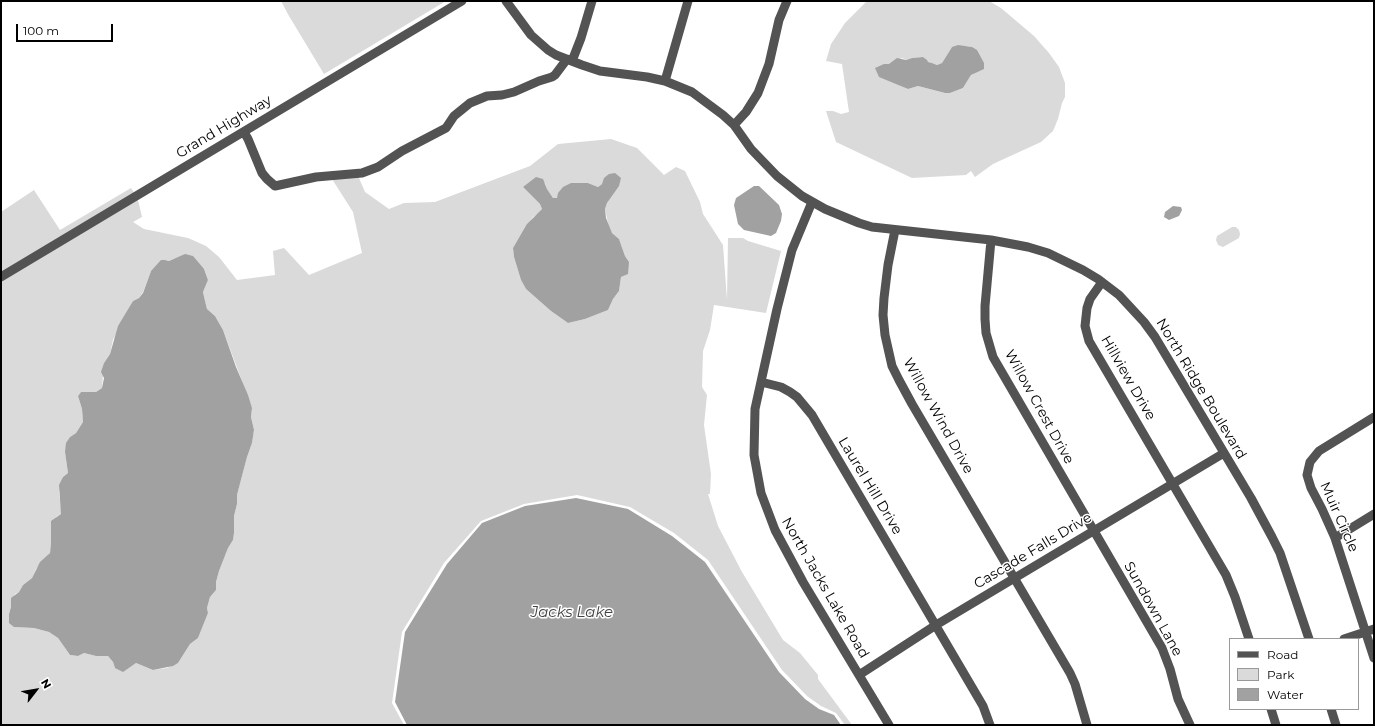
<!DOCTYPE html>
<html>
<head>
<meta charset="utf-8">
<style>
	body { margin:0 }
	#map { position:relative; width:1375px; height:726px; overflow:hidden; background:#fff; font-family:Montserrat,sans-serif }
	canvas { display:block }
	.frame { position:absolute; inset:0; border:2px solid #000; pointer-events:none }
	.legend { position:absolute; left:1229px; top:638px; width:130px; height:72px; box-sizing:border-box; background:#fff; border:1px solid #999; margin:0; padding:5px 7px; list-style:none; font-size:12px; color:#000 }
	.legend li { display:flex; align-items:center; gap:8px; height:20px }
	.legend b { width:20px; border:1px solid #999 }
	.north { position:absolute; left:16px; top:670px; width:40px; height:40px; -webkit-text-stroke:3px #fff; paint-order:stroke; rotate:59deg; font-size:11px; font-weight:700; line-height:16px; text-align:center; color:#000 }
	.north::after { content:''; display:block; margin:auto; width:14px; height:18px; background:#000; clip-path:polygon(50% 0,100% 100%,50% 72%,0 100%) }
	.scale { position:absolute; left:16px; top:24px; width:97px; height:18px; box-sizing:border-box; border:2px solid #000; border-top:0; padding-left:5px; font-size:12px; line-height:14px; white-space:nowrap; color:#000; -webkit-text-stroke:3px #fff; paint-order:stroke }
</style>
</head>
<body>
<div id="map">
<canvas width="1375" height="726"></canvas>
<div class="frame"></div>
<ul class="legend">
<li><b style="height:5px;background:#535353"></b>Road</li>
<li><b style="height:11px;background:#dadada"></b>Park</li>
<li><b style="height:11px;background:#a1a1a1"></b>Water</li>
</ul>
<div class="north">N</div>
<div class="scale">100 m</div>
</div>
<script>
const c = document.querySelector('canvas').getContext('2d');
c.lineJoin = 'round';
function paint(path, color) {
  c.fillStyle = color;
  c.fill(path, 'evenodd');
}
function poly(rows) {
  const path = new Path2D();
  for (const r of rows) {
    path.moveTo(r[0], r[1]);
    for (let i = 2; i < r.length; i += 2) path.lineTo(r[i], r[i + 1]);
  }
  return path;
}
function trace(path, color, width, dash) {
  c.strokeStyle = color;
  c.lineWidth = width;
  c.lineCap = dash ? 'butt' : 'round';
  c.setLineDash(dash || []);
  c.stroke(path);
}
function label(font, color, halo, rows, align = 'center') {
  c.font = font + ' Montserrat,sans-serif';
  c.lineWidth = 3;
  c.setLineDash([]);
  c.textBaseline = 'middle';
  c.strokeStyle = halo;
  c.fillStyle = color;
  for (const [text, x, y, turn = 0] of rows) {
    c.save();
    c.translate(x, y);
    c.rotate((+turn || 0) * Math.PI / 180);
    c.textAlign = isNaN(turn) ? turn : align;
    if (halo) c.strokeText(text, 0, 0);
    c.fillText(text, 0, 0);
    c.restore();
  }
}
paint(poly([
	[281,1,446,1,324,74,289,16],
	[867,1,989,1,1001,8,1034,36,1049,53,1059,67,1065,83,1065,97,1062,103,1058,119,1053,131,1041,142,993,164,975,177,971,171,966,175,912,178,836,142,826,111,833,111,841,114,849,112,842,64,826,61,831,44,845,23],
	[964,46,972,47,976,72,971,75,963,88,950,93,945,93,918,86,908,89,899,85,884,64,889,65,902,58,906,60,912,58,923,57,928,62,932,63,937,65,942,63,952,47],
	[611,139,637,148,664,175,676,167,685,171,700,202,703,214,723,245,727,300,728,238,743,238,748,241,781,251,766,313,714,305,710,330,703,351,702,387,707,395,704,425,711,474,710,494,708,494,718,526,742,572,783,640,800,653,818,675,818,679,852,725,845,725,836,713,821,706,807,696,782,670,708,560,674,533,630,507,577,495,524,504,481,521,444,563,402,632,392,703,404,725,1,725,1,281,138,200,142,217,133,222,144,229,188,238,206,246,219,257,237,280,275,275,273,251,284,248,309,275,362,253,353,212,332,179,356,171,365,192,389,209,404,203,435,202,530,166,558,144],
	[545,183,547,189,553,198,557,198,571,183,588,183,598,187,602,184,610,198,607,203,605,209,609,228,612,233,619,239,625,256,629,262,625,275,621,277,619,291,613,299,608,310,585,319,568,323,551,311,526,289,521,280,514,257,513,248,533,217,538,214,542,209,540,204,523,187],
	[176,258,204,269,208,280,203,292,205,301,207,309,215,316,223,330,252,408,251,417,254,430,252,443,247,457,237,495,237,504,234,516,234,533,233,540,228,548,219,571,216,582,216,590,210,597,207,608,208,613,198,638,190,644,178,663,167,668,153,670,136,663,131,666,115,668,113,662,108,656,96,656,84,653,78,656,70,655,58,638,49,632,34,628,14,627,9,614,15,594,19,592,23,585,32,578,36,569,50,553,51,543,51,532,56,517,61,514,61,508,59,492,63,477,68,473,65,452,70,437,76,433,83,422,82,409,78,396,81,392,96,392,102,388,104,363,110,354,113,340,133,301,139,298,143,292,151,271,165,260,169,261],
	[131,188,135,194,1,273,1,212,34,190,60,230],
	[1232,227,1236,227,1239,230,1240,234,1239,238,1223,247,1218,245,1216,240,1217,236]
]), '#dadada');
paint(poly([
	[958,45,972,47,977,50,984,63,984,69,971,75,963,88,950,93,945,93,918,86,908,89,879,77,875,68,884,64,889,64,897,58,906,60,912,58,923,57,927,60,928,62,932,63,937,65,942,63,952,47],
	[615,173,621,178,619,186,607,203,605,209,606,218,612,233,619,239,625,256,629,262,628,274,621,277,619,291,613,299,608,310,585,319,568,323,551,311,526,289,521,280,514,257,513,248,527,224,542,209,540,204,523,187,536,177,543,179,547,189,553,198,557,198,558,193,563,187,571,183,588,183,598,187,602,184,604,178,609,174],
	[754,186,759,186,779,205,782,214,781,221,776,233,771,236,744,230,738,224,734,205,736,198],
	[1173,206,1181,207,1182,210,1179,216,1169,220,1164,217,1165,212],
	[185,254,193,256,204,269,208,280,203,292,205,301,207,309,215,316,223,330,236,367,248,395,252,408,251,417,254,430,252,443,247,457,237,495,237,504,234,516,234,533,233,540,228,548,219,571,216,582,216,590,210,597,207,608,208,613,198,638,190,644,178,663,173,666,153,670,136,663,123,672,115,668,113,662,108,656,96,656,84,653,78,656,70,655,58,638,49,632,34,628,14,627,9,623,9,614,11,607,11,598,19,592,23,585,32,578,40,562,50,553,51,543,51,521,61,514,59,485,63,477,68,473,65,452,66,443,70,437,76,433,83,422,82,409,78,396,81,392,96,392,102,388,104,378,101,372,104,363,110,354,118,326,133,301,139,298,143,293,151,271,161,260,165,260,169,261],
	[576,498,628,509,672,536,705,562,779,672,805,699,819,709,834,715,841,725,407,725,395,702,405,632,447,564,482,523,525,506]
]), '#a1a1a1');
trace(poly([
	[506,1,531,35,548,50,556,55,582,65,600,71,647,77,665,81,692,92,723,115,734,125,751,149,777,176,802,196,825,209,859,223,872,227,991,240,1028,247,1048,253,1083,270,1098,279,1119,295,1144,322,1155,337,1251,498,1272,537,1280,553,1309,639],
	[572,61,581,38,592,1],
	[665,81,688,1],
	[734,125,746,112,758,93,769,64,779,20,787,1],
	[244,132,248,139,262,173,267,179,275,186,316,177,362,173,378,167,402,151,446,128,454,116,470,103,487,96,502,95,514,92,539,81,552,77,555,75,567,59],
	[812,202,792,250,777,309,755,409,754,455,761,493,775,530,803,582,889,725],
	[895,230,888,265,884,298,883,315,885,335,892,366,899,380,912,404,1070,673,1075,684,1087,725],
	[991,240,985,306,985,319,986,333,993,357,1162,648,1170,669,1178,699,1190,725],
	[1,277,462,1],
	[1102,282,1090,299,1087,308,1085,326,1089,341,1226,575,1235,597,1249,639],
	[761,382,781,387,790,392,797,397,812,415,983,706,990,725],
	[1374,417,1319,451,1310,462,1307,475,1311,488,1322,509,1335,538,1374,658],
	[1335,538,1374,514],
	[1344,639,1374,629],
	[859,675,936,625,1224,453],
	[1271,709,1276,725],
	[1331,709,1336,725]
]), '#535353', 9);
label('14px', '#000', '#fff', [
	["Grand Highway",224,127,-31],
	["Hillview Drive",1128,378,60],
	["North Ridge Boulevard",1201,389,59],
	["Willow Crest Drive",1039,407,61],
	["Willow Wind Drive",938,416,61],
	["Laurel Hill Drive",870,486,59],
	["Muir Circle",1339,517,66],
	["Cascade Falls Drive",1033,551,-31],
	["North Jacks Lake Road",825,588,60],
	["Sundown Lane",1153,609,61]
]);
label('italic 15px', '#424242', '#fff', [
	["Jacks Lake",572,613]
]);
</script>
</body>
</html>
